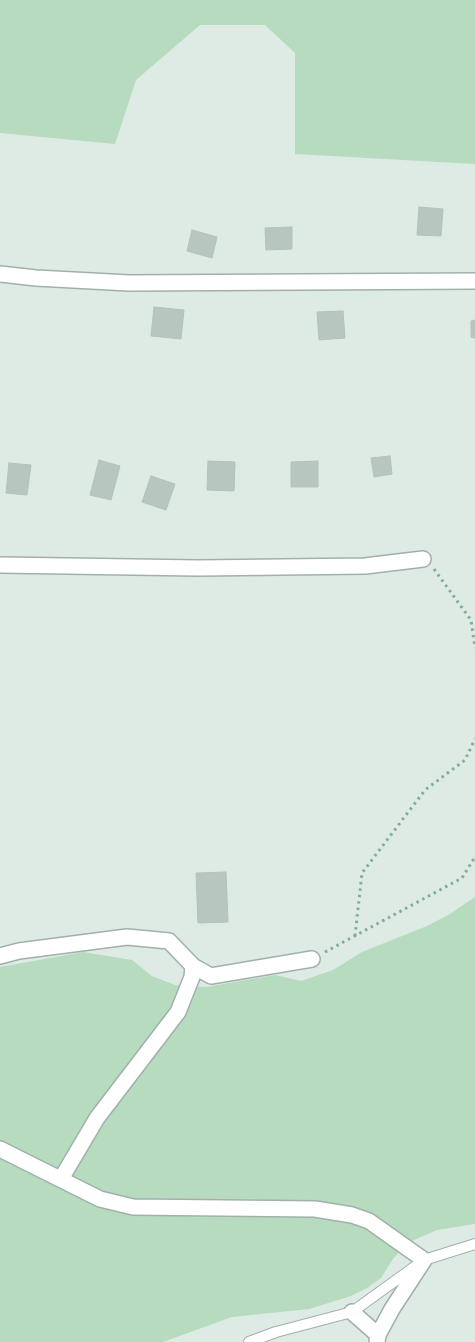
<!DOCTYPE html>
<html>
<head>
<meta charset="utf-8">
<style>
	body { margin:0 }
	canvas { display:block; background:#deeae4 }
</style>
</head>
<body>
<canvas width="475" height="1342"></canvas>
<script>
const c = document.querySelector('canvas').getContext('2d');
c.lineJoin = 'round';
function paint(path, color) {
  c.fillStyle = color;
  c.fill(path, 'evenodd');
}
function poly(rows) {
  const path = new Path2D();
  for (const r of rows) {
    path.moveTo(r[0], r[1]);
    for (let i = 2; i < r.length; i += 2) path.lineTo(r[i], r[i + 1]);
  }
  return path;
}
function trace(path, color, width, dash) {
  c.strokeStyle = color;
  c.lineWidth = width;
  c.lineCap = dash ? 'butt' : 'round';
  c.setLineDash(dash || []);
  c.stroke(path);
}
paint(poly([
	[0,0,475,0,475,164,295,154,295,53,265,25,200,25,136,80,115,144,0,133],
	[475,897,475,1224,437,1230,407,1243,393,1259,381,1278,367,1288,351,1296,309,1309,232,1317,163,1342,0,1342,0,967,83,952,132,960,152,976,175,985,206,987,275,975,301,981,333,970,362,952,427,926,450,914]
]), '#b7dbbe');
const building = poly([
	[419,207,443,209,441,236,417,235,419,207],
	[292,227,292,249,266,250,265,228,292,227],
	[192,230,217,237,212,258,187,251,192,230],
	[154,307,184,310,181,339,151,336,154,307],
	[343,311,345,338,319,340,317,312,343,311],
	[475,320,475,338,471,337,471,321,475,320],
	[390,456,392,474,374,477,371,458,390,456],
	[99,460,120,466,111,500,90,495,99,460],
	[208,461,235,462,234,491,207,490,208,461],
	[318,461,318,487,291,487,291,462,318,461],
	[9,463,31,465,27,495,6,493,9,463],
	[151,476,175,484,166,510,142,502,151,476],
	[226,872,228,922,198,923,196,873,226,872]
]);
paint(building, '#b7c7bf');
trace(building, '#b1c3ba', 1);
const service = poly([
	[249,1342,276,1332,352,1312,424,1260,475,1244]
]);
const minor = poly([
	[0,274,36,278,129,283,475,281],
	[0,565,199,568,365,566,423,559],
	[0,956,19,951,127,937,169,941,193,966,211,976,312,959],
	[0,1149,100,1199,133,1207,315,1209,352,1215,369,1221,424,1260,392,1309,378,1335,377,1342],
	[61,1179,97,1118,178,1012,192,977,193,966],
	[352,1312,378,1335]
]);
trace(service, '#a1b1aa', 12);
trace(minor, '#a1b1aa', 18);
trace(poly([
	[434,569,471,620,475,648],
	[355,936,362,873,425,790,465,760,475,739],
	[325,952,462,878,475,857]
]), '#7fae9b', 3, [2.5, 4]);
trace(service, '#fff', 10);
trace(minor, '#fff', 15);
</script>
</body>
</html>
